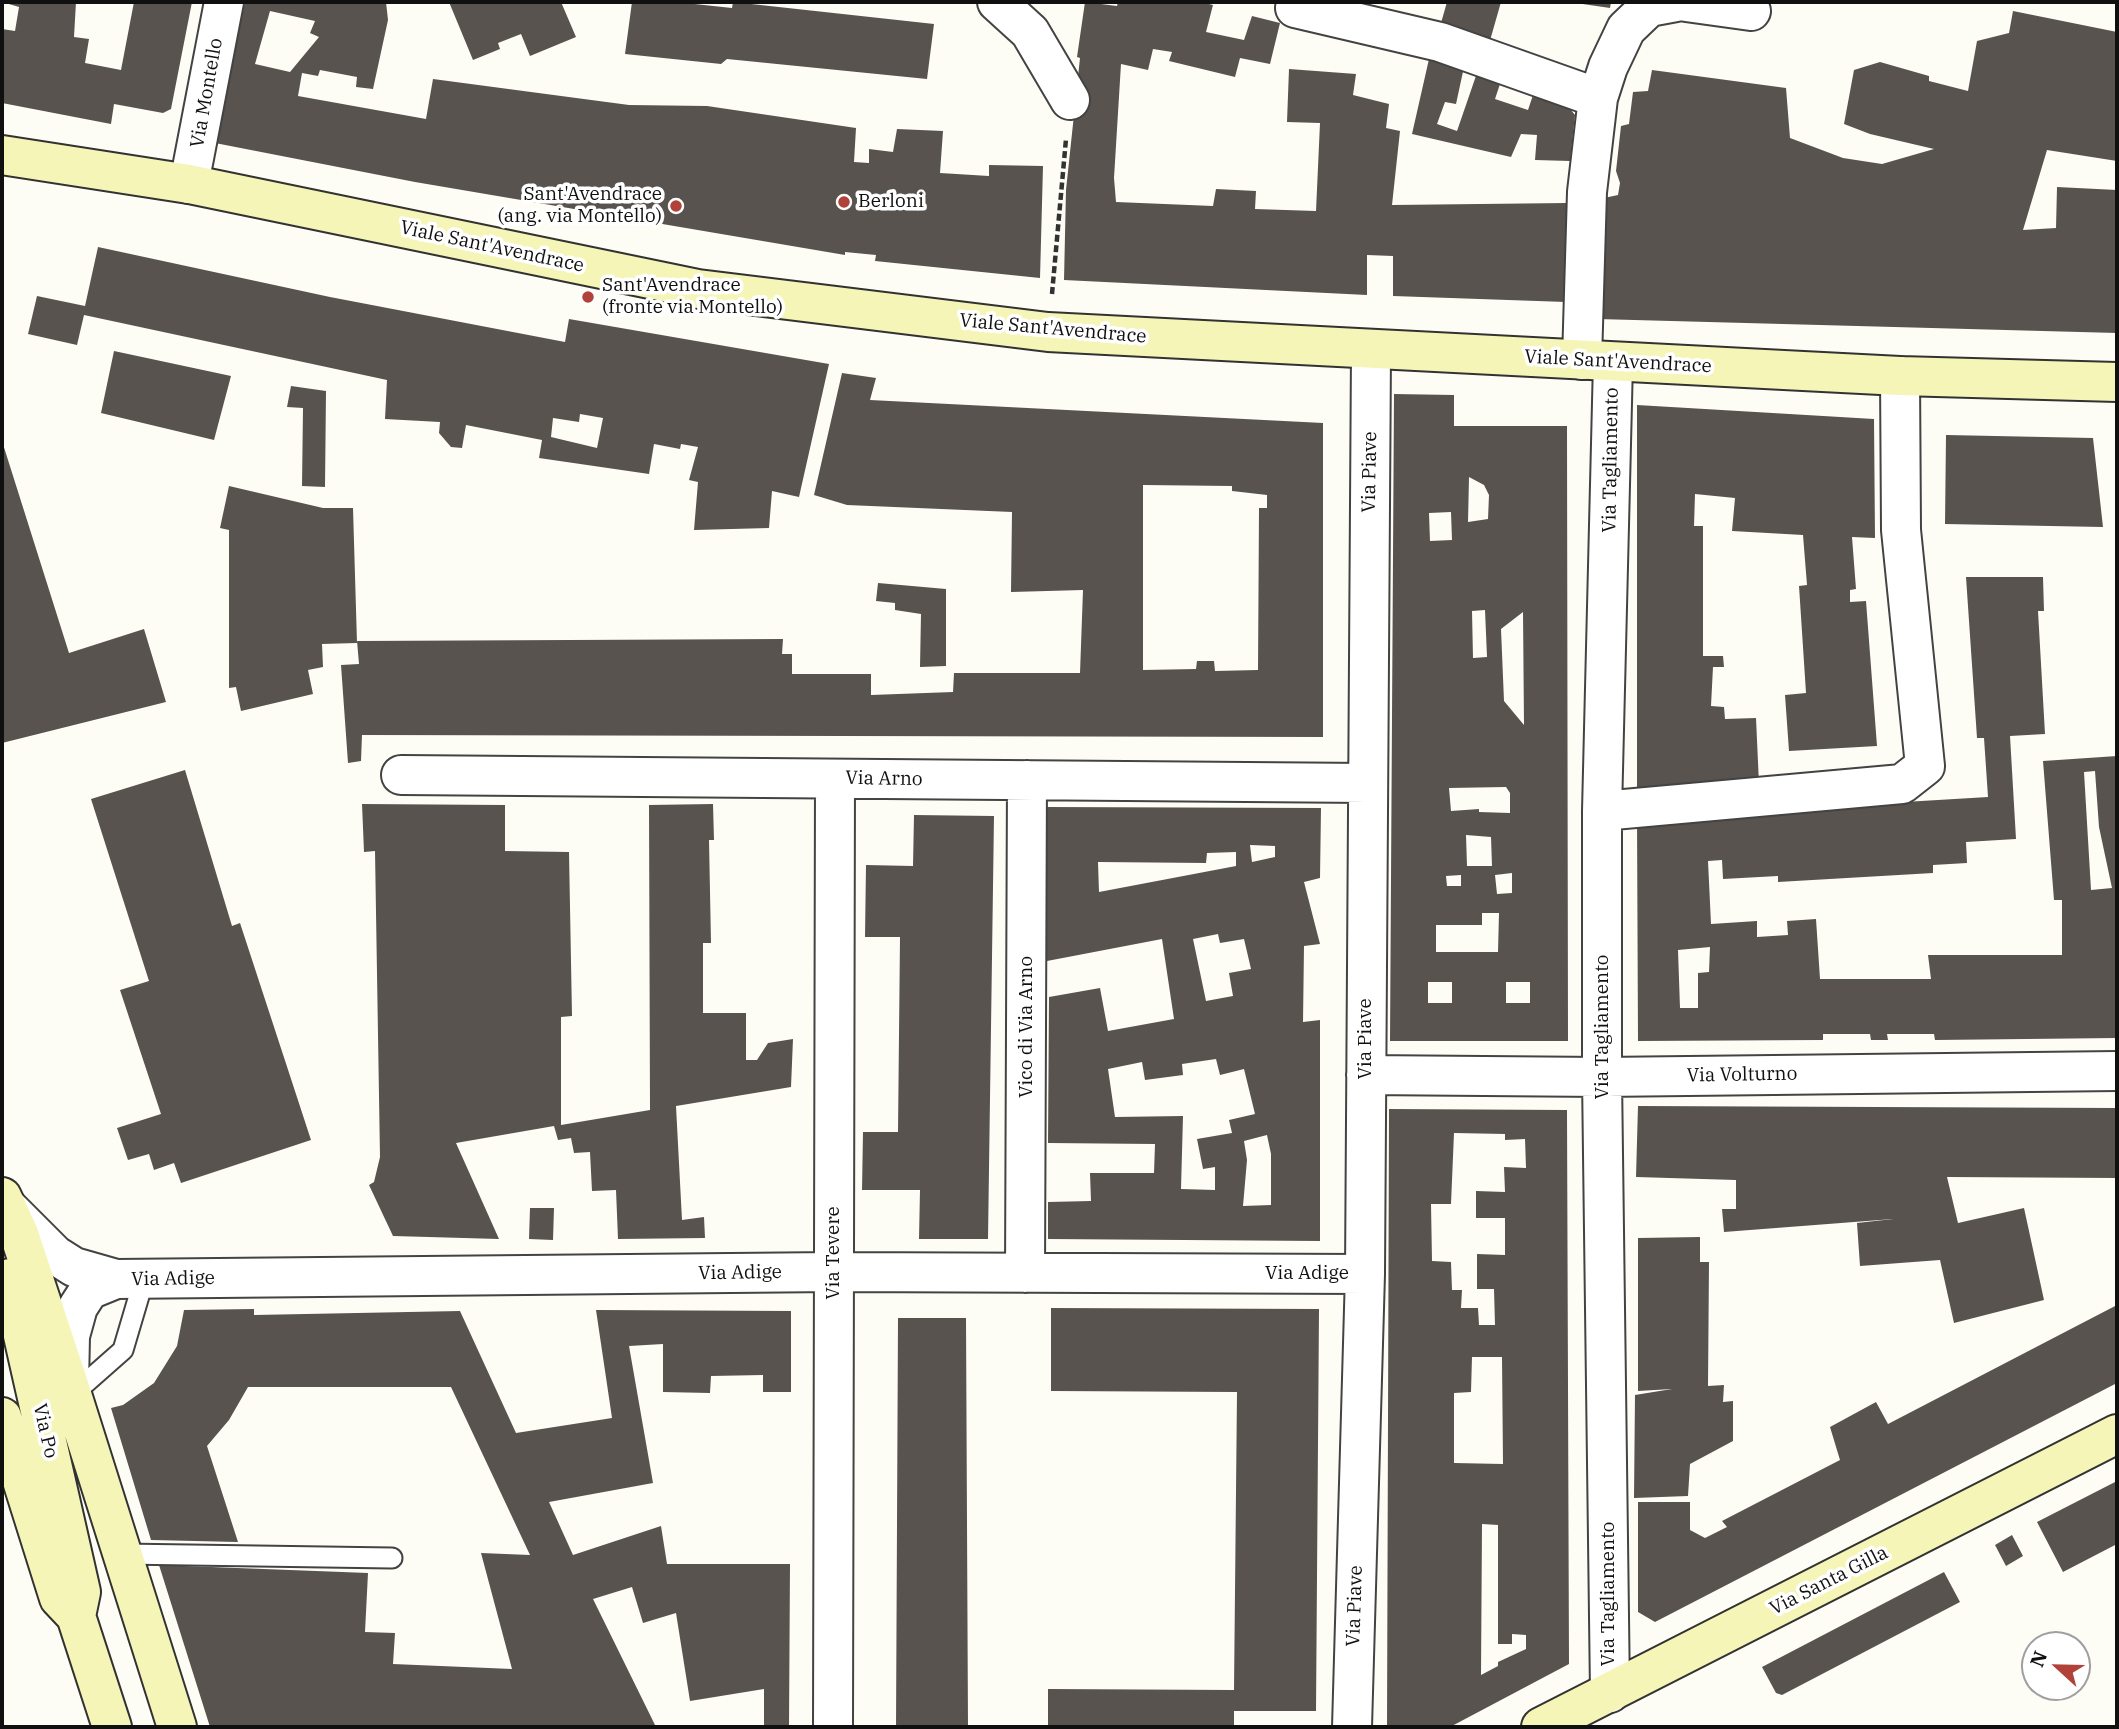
<!DOCTYPE html>
<html>
<head>
<meta charset="utf-8">
<style>
	body { margin:0 }
	#map { position:relative; width:2119px; height:1729px; overflow:hidden; background:#fefdf5; font-family:"IBM Plex Serif",serif }
	canvas { display:block }
	.frame { position:absolute; inset:0; border:4px solid #101010; pointer-events:none }
	.north { position:absolute; left:2021px; top:1631px; width:70px; height:70px; box-sizing:border-box; background:#fff; border:2px solid #9f9f9f; border-radius:50%; rotate:292deg; font-size:19px; font-weight:700; line-height:28px; text-align:center; color:#101010 }
	.north::after { content:''; display:block; margin:auto; width:24px; height:32px; background:#b04239; clip-path:polygon(50% 0,100% 100%,50% 72%,0 100%) }
</style>
</head>
<body>
<div id="map">
<canvas width="2119" height="1729"></canvas>
<div class="frame"></div>
<div class="north">N</div>
</div>
<script>
const c = document.querySelector('canvas').getContext('2d');
c.lineJoin = 'round';
function paint(path, color) {
  c.fillStyle = color;
  c.fill(path, 'evenodd');
}
function poly(rows) {
  const path = new Path2D();
  for (const r of rows) {
    path.moveTo(r[0], r[1]);
    for (let i = 2; i < r.length; i += 2) path.lineTo(r[i], r[i + 1]);
  }
  return path;
}
function trace(path, color, width, dash) {
  c.strokeStyle = color;
  c.lineWidth = width;
  c.lineCap = dash ? 'butt' : 'round';
  c.setLineDash(dash || []);
  c.stroke(path);
}
function label(font, color, halo, rows, align = 'center') {
  c.font = font + ' "IBM Plex Serif",serif';
  c.lineWidth = 7;
  c.setLineDash([]);
  c.textBaseline = 'middle';
  c.strokeStyle = halo;
  c.fillStyle = color;
  for (const [text, x, y, turn = 0] of rows) {
    c.save();
    c.translate(x, y);
    c.rotate((+turn || 0) * Math.PI / 180);
    c.textAlign = isNaN(turn) ? turn : align;
    if (halo) c.strokeText(text, 0, 0);
    c.fillText(text, 0, 0);
    c.restore();
  }
}
paint(poly([
	[2,2,76,2,74,37,89,39,85,63,121,70,134,2,192,2,171,109,163,113,114,104,111,124,2,103,2,29,15,31,19,7],
	[245,2,386,2,388,20,373,89,356,87,357,77,320,70,318,76,302,73,298,96,426,119,433,79,629,105,707,106,856,128,854,162,869,163,869,149,893,152,897,129,943,131,940,173,989,176,989,165,1043,166,1040,278,875,261,876,255,845,252,845,255,415,182,215,143],
	[270,11,315,21,310,33,319,37,290,72,255,64],
	[449,2,561,2,576,37,530,56,521,34,498,43,500,49,473,60],
	[632,2,676,2,732,8,733,2,934,24,927,79,727,59,721,64,625,54],
	[1085,2,1117,6,1118,2,1201,2,1213,5,1206,32,1244,40,1252,16,1280,23,1270,64,1240,58,1235,77,1169,61,1172,52,1153,49,1148,70,1121,64,1114,178,1116,202,1213,206,1216,189,1256,191,1255,209,1316,211,1320,123,1287,122,1289,69,1356,74,1353,95,1389,104,1386,128,1400,131,1392,205,1567,203,1566,302,1393,296,1393,256,1367,255,1367,295,1064,280,1066,190,1080,58,1077,57],
	[1447,2,1501,2,1489,44,1439,30],
	[1569,2,1611,2,1610,8],
	[2013,11,2117,32,2117,161,2047,150,2023,230,2056,228,2057,187,2117,190,2117,333,1597,319,1604,198,1618,195,1620,183,1616,171,1621,126,1629,124,1633,92,1648,91,1652,70,1786,88,1790,138,1843,158,1882,164,1934,149,1870,134,1844,124,1854,70,1880,62,1929,76,1929,81,1968,91,1977,41,2009,33],
	[1429,59,1464,67,1456,104,1445,102,1437,124,1457,131,1478,70,1502,78,1495,99,1528,110,1535,89,1562,99,1575,115,1570,161,1535,160,1537,135,1521,134,1511,157,1412,134],
	[98,247,330,297,565,342,569,319,829,364,799,497,772,491,769,528,694,530,698,482,689,480,698,447,681,444,680,449,654,444,649,474,539,458,542,440,466,425,462,448,451,447,439,433,440,422,385,419,387,380,84,315,77,345,28,334,37,296,85,306],
	[580,414,603,418,597,448,551,437,553,418,579,422],
	[114,351,231,376,214,440,101,413],
	[842,373,876,378,870,400,1323,423,1323,737,362,735,361,761,348,763,341,665,359,664,357,641,783,639,782,654,792,654,792,674,871,674,871,695,953,692,954,673,1080,673,1083,590,1011,592,1012,512,847,505,814,495],
	[1143,485,1232,486,1232,491,1267,495,1267,508,1259,508,1258,670,1215,671,1214,661,1197,661,1196,669,1143,670],
	[291,386,326,391,325,487,302,486,303,408,287,407],
	[1394,394,1454,395,1454,426,1567,426,1568,1041,1390,1041],
	[1469,477,1484,485,1489,495,1488,519,1468,522],
	[1451,512,1452,540,1430,541,1429,513],
	[1485,610,1487,657,1473,658,1472,611],
	[1523,612,1524,725,1504,701,1501,629],
	[1506,787,1510,793,1510,813,1479,812,1479,809,1451,811,1449,788],
	[1466,835,1491,837,1492,866,1467,866],
	[1512,873,1512,893,1497,894,1495,875],
	[1461,875,1461,886,1447,886,1446,876],
	[1482,913,1499,913,1498,952,1436,952,1436,925,1482,925],
	[1428,982,1452,982,1452,1003,1428,1003],
	[1506,982,1530,982,1530,1003,1506,1003],
	[1637,405,1874,419,1875,538,1852,537,1856,589,1850,590,1850,602,1866,601,1877,746,1789,751,1785,695,1806,693,1799,586,1807,585,1803,535,1732,531,1735,498,1695,494,1694,526,1703,526,1703,656,1723,656,1724,667,1713,667,1711,706,1724,707,1725,719,1756,718,1759,784,1637,791],
	[1946,435,2093,438,2103,527,1945,524],
	[2,441,69,653,144,629,166,702,2,743],
	[229,486,323,508,353,508,357,643,322,644,323,667,308,670,313,694,241,711,236,687,229,688,229,530,220,528],
	[1966,577,2043,577,2044,611,2038,611,2045,734,2010,736,2016,839,1966,842,1967,863,1933,865,1933,873,1778,882,1778,876,1723,879,1722,860,1708,861,1711,924,1757,921,1757,937,1788,935,1787,921,1816,919,1820,979,1931,979,1928,955,2062,955,2062,900,2054,900,2043,761,2117,756,2117,1038,1935,1040,1934,1034,1887,1034,1888,1040,1871,1040,1870,1034,1823,1034,1823,1040,1638,1041,1637,818,1988,797,1984,738,1977,738],
	[2095,771,2099,827,2112,888,2091,890,2084,772],
	[1710,947,1709,972,1698,973,1698,1008,1680,1008,1678,950],
	[878,583,946,589,946,666,920,667,921,614,895,610,895,603,876,601],
	[185,770,232,926,240,923,311,1140,181,1183,174,1163,154,1170,149,1154,128,1160,117,1128,161,1114,120,990,149,981,91,799],
	[362,804,505,805,505,851,569,852,572,1016,561,1017,561,1125,650,1110,649,805,713,804,714,840,709,840,711,943,703,943,703,1013,746,1013,746,1060,757,1060,768,1043,793,1039,791,1087,676,1106,682,1220,704,1217,705,1238,618,1239,616,1190,592,1191,590,1152,574,1153,571,1138,558,1140,554,1126,456,1143,499,1239,393,1236,369,1185,374,1182,380,1157,375,851,364,852],
	[1047,807,1321,808,1320,878,1304,882,1320,944,1304,946,1303,1022,1320,1020,1320,1241,1048,1239,1048,1202,1091,1201,1090,1173,1154,1173,1155,1144,1048,1143,1049,997,1100,988,1108,1031,1174,1019,1162,939,1047,961],
	[1250,845,1275,846,1275,857,1252,862],
	[1236,852,1236,866,1099,892,1098,862,1206,863,1207,853],
	[1218,934,1220,943,1244,939,1251,969,1229,973,1233,996,1206,1001,1193,939],
	[1216,1059,1220,1075,1244,1069,1255,1114,1229,1120,1232,1133,1197,1139,1203,1169,1215,1167,1215,1190,1181,1189,1183,1116,1115,1117,1108,1069,1142,1062,1145,1080,1183,1075,1182,1064],
	[1267,1135,1271,1154,1271,1205,1243,1206,1247,1160,1244,1141],
	[914,815,994,816,988,1239,919,1239,920,1190,862,1190,863,1132,898,1132,900,937,865,937,866,865,913,866],
	[1638,1106,2117,1108,2117,1178,1947,1177,1958,1223,2024,1208,2044,1300,1954,1323,1940,1260,1860,1266,1857,1223,1893,1219,1724,1232,1722,1209,1736,1209,1736,1180,1636,1177],
	[1389,1109,1567,1110,1569,1664,1450,1727,1387,1727],
	[1454,1133,1505,1134,1505,1140,1525,1139,1526,1168,1504,1167,1505,1192,1476,1191,1476,1218,1505,1218,1505,1255,1477,1254,1477,1289,1494,1289,1495,1325,1479,1325,1478,1308,1461,1308,1462,1290,1452,1290,1451,1262,1432,1261,1431,1204,1451,1204],
	[1472,1357,1502,1357,1503,1464,1454,1463,1454,1393,1471,1392],
	[1482,1524,1498,1525,1498,1644,1512,1644,1512,1634,1526,1635,1526,1649,1498,1662,1498,1666,1481,1675],
	[530,1208,554,1208,553,1240,529,1239],
	[1700,1237,1700,1262,1709,1262,1708,1386,1724,1385,1723,1402,1733,1401,1733,1441,1690,1464,1688,1496,1634,1498,1635,1395,1672,1389,1638,1391,1638,1238],
	[2117,1305,2117,1383,1655,1622,1638,1612,1638,1502,1690,1502,1690,1530,1705,1538,1727,1527,1722,1521,1840,1460,1830,1427,1876,1402,1888,1424],
	[1051,1308,1319,1309,1316,1711,1234,1711,1234,1727,1048,1727,1048,1689,1234,1690,1237,1392,1051,1391],
	[254,1309,254,1315,460,1311,516,1433,612,1418,596,1310,791,1311,791,1392,763,1392,763,1375,711,1376,710,1393,663,1392,663,1344,629,1346,653,1483,549,1502,573,1555,661,1526,667,1564,790,1564,789,1727,764,1727,764,1689,690,1701,676,1613,643,1623,632,1587,593,1599,656,1727,210,1727,159,1565,368,1573,365,1632,395,1633,393,1664,512,1669,481,1553,530,1555,451,1387,248,1387,229,1420,207,1446,238,1542,151,1540,111,1408,123,1405,154,1383,177,1346,184,1310],
	[898,1318,966,1318,968,1727,896,1727],
	[2117,1481,2117,1544,2063,1572,2037,1522],
	[2012,1535,2023,1556,2006,1566,1995,1545],
	[1944,1572,1960,1602,1782,1695,1776,1693,1762,1667]
]), '#58534e');
const lane = poly([
	[72,1395,123,1350,144,1279],
	[122,1554,392,1558]
]);
const street = poly([
	[997,2,1030,32,1070,100],
	[1686,2,1751,11],
	[1295,8,1440,42,1598,98],
	[189,184,224,2],
	[1582,360,1587,192,1598,98,1608,67,1626,29,1649,7,1676,2],
	[401,775,1367,783],
	[1602,811,1902,784,1925,766,1901,530,1900,376],
	[1366,1075,1602,1077,2117,1071],
	[5,1205,55,1255,74,1267,116,1279],
	[1025,1273,1027,780],
	[69,1384,70,1336,78,1307,89,1290,116,1279,833,1272,1365,1274],
	[1610,1693,1602,1077,1602,811,1613,362],
	[833,1727,835,779],
	[1352,1727,1365,1274,1371,351]
]);
const secondary = poly([
	[2,155,189,184,698,289,1048,332,1900,376,2117,382],
	[2,1197,19,1234,69,1385,177,1727],
	[10,1278,81,1592,76,1616],
	[2,1417,59,1598,76,1616,112,1727],
	[1541,1727,2117,1434]
]);
trace(lane, '#434343', 23);
trace(street, '#434343', 42);
trace(secondary, '#323232', 42);
trace(poly([
	[1052,294,1066,139]
]), '#323232', 4.5, [7, 3.5]);
trace(lane, '#fff', 19);
trace(street, '#fff', 38);
trace(secondary, '#f5f5b8', 38);
for (const [x, y, r, color] of [
	[844,202,7,"#b04239"],
	[676,206,7,"#b04239"],
	[588,297,7,"#b04239"]
]) {
  const dot = new Path2D();
  dot.arc(x, y, r, 0, 2 * Math.PI);
  c.fillStyle = color;
  c.fill(dot);
  trace(dot, '#fff', 2.5);
}
label('19px', '#101010', '#fff', [
	["Via Montello",207,93,-80],
	["Viale Sant'Avendrace",492,247,12],
	["Viale Sant'Avendrace",1053,329,5],
	["Viale Sant'Avendrace",1618,362,3],
	["Via Tagliamento",1611,460,-89],
	["Via Piave",1370,472,-89],
	["Via Arno",884,779,1],
	["Vico di Via Arno",1027,1027,-90],
	["Via Tagliamento",1603,1027,-90],
	["Via Piave",1366,1039,-90],
	["Via Volturno",1742,1075,-1],
	["Via Tevere",834,1253,-90],
	["Via Adige",740,1273,-1],
	["Via Adige",1307,1274],
	["Via Adige",173,1279,-1],
	["Via Po",45,1431,77],
	["Via Santa Gilla",1829,1581,-27],
	["Via Tagliamento",1609,1594,-90],
	["Via Piave",1355,1606,-88]
]);
label('19px', '#101010', '#fff', [
	["Sant'Avendrace",662,195,"right"],
	["(ang. via Montello)",662,217,"right"],
	["Berloni",858,202],
	["Sant'Avendrace",602,286],
	["(fronte via Montello)",602,308]
], 'left');
</script>
</body>
</html>
